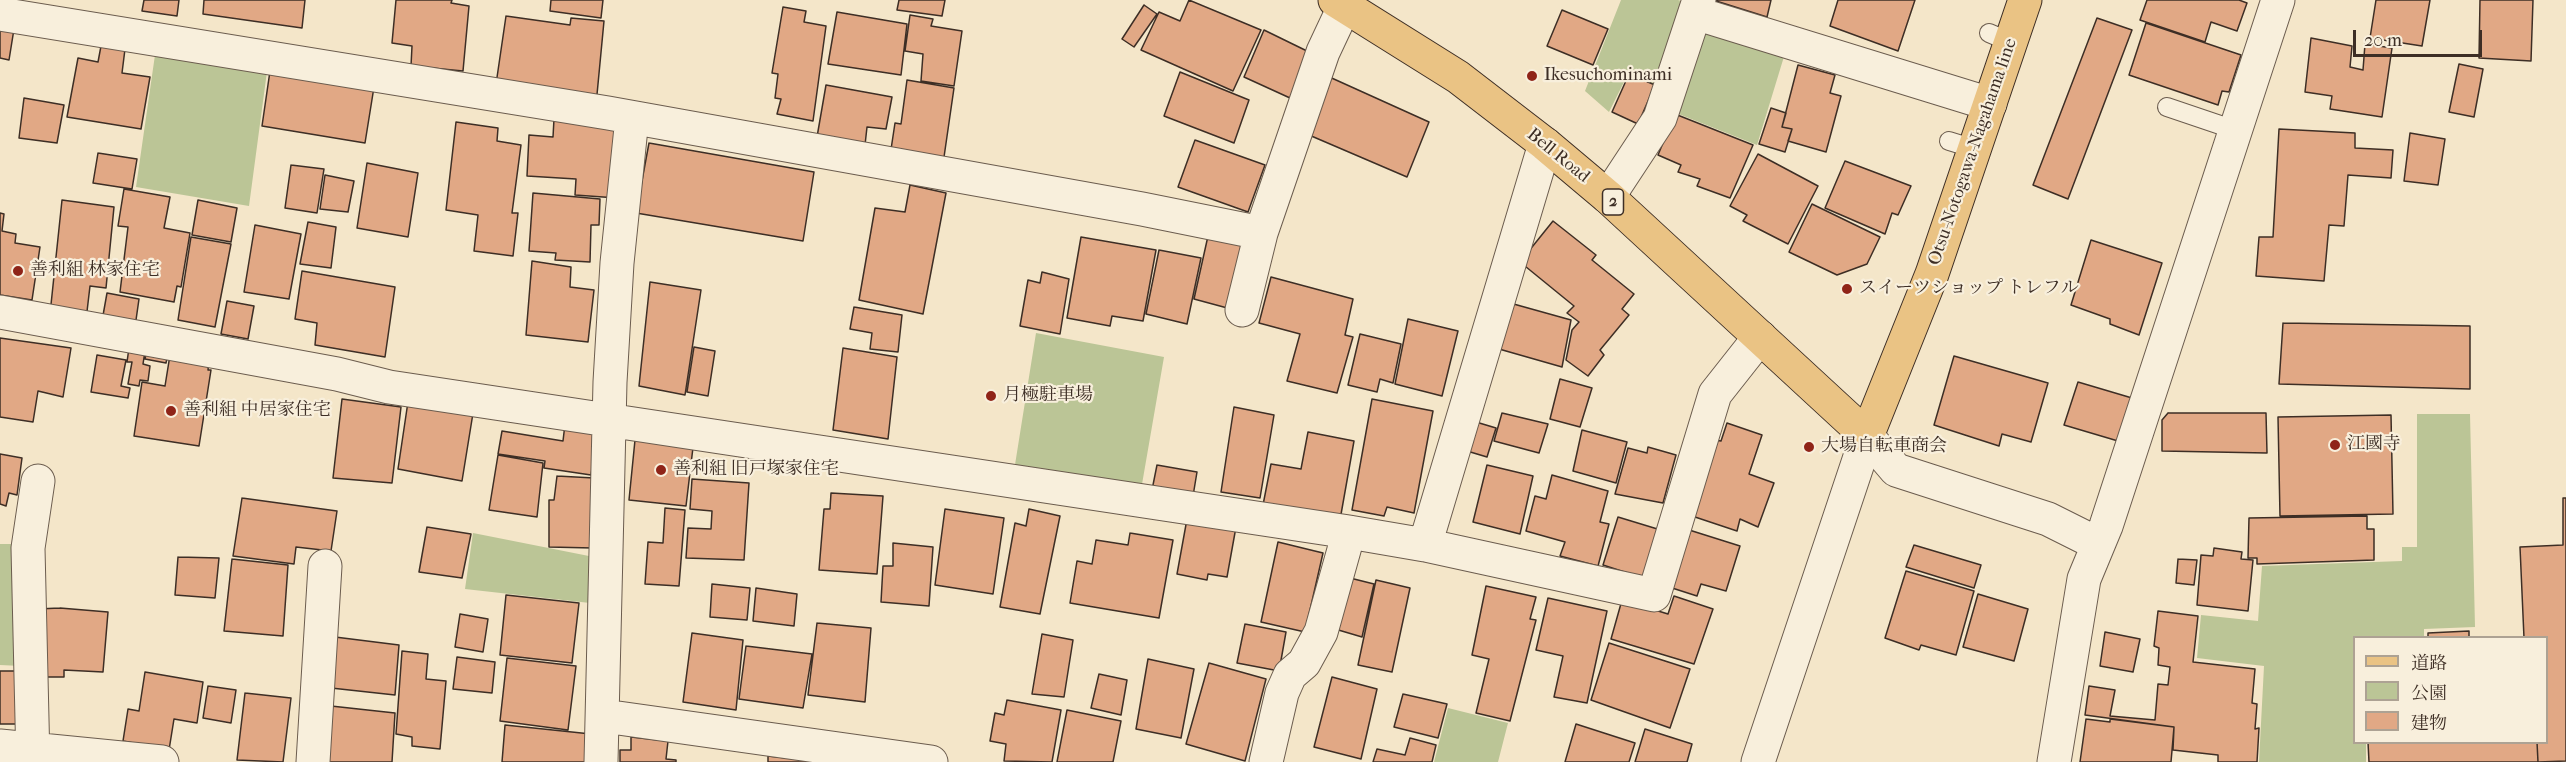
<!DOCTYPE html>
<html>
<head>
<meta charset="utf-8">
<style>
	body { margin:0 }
	#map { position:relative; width:2566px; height:762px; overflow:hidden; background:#f4e6c9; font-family:"IM FELL French Canon","Noto Serif JP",serif }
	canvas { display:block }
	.legend { position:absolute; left:2353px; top:636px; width:195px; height:108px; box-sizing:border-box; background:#f8efdc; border:2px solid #ada293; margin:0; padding:8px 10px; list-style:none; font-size:18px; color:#3d2e25 }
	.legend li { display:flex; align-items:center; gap:12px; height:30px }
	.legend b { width:30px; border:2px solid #ada293 }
	.scale { position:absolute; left:2353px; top:30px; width:129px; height:27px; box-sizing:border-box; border:3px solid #3d2e25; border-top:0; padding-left:8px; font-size:18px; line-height:21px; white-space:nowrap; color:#3d2e25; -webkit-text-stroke:4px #f8efdc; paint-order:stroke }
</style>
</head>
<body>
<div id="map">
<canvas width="2566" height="762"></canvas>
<ul class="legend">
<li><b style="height:8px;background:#eac384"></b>道路</li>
<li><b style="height:16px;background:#bbc596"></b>公園</li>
<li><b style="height:16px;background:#e1a885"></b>建物</li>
</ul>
<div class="scale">20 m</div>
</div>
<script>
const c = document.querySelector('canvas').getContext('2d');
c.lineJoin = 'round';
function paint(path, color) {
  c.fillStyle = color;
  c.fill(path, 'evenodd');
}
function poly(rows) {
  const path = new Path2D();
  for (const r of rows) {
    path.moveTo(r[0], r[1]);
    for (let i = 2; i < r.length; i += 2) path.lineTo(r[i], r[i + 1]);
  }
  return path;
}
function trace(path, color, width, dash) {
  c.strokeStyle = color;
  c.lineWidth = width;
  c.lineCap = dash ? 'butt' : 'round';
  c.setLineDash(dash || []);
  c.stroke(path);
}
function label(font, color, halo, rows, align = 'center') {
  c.font = font + ' "IM FELL French Canon","Noto Serif JP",serif';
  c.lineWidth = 4.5;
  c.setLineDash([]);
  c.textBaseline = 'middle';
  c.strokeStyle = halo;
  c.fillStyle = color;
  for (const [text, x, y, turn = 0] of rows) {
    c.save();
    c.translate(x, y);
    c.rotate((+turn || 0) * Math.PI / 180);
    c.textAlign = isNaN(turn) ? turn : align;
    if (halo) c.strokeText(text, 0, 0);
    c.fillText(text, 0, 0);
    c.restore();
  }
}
paint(poly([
	[1621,0,1678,0,1688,3,1658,86,1629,72,1609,112,1585,91],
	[1697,25,1786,50,1757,145,1671,111],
	[156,48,268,64,249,206,136,187],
	[1036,333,1164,357,1141,490,1014,471],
	[2417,414,2470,414,2475,627,2424,629,2424,637,2354,638,2354,742,2366,743,2366,762,2259,762,2264,666,2197,658,2201,615,2258,621,2262,566,2402,561,2402,547,2417,547],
	[473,533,599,558,599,604,465,589],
	[0,544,22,544,21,666,0,665],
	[1448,708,1508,723,1498,762,1434,762]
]), '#bbc596');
const building = poly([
	[144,0,179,0,177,16,142,11,144,0],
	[204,0,305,0,302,28,203,14,204,0],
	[396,0,452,0,451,3,469,6,463,71,411,66,412,46,392,43,396,0],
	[551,0,603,0,601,18,550,11,551,0],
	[899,0,945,0,942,16,897,10,899,0],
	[1189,0,1261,30,1233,91,1141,50,1159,12,1180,21,1189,0],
	[1713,0,1771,0,1767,17,1713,0],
	[1838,0,1915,0,1898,51,1830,26,1838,0],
	[2147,0,2239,0,2247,3,2237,31,2211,22,2205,42,2140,20,2147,0],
	[2376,0,2430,0,2422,46,2370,38,2376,0],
	[2480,0,2533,0,2531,61,2479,58,2480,0],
	[1144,5,1157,14,1134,47,1122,39,1144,5],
	[783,7,806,11,804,22,826,26,813,121,777,114,781,99,775,98,778,74,772,73,783,7],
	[1562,10,1608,29,1593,65,1547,46,1562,10],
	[837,12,907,24,901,75,828,64,837,12],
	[910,15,933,19,931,26,962,31,954,86,921,81,923,54,905,51,910,15],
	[506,16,570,25,571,18,604,21,596,105,495,91,506,16],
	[2097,18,2132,30,2068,199,2033,185,2097,18],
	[2146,23,2241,55,2229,92,2222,91,2218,105,2129,75,2146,23],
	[0,27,14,29,9,60,0,58,0,27],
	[1264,30,1309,52,1290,98,1244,77,1264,30],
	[2311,38,2352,46,2350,67,2363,70,2365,44,2392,48,2382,117,2330,109,2332,96,2305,92,2311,38],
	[101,46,125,49,122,73,150,77,141,129,67,117,78,58,98,62,101,46],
	[2459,64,2483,69,2474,117,2449,112,2459,64],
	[1798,65,1835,75,1830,93,1841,96,1826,152,1788,141,1792,129,1782,127,1798,65],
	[270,71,374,87,365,143,262,126,270,71],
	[1180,72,1249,100,1234,143,1164,116,1180,72],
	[1629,74,1655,85,1638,124,1612,112,1629,74],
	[1325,75,1429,122,1407,177,1302,132,1325,75],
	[907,80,954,88,943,164,890,156,895,123,901,124,907,80],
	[826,85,892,97,886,129,867,127,865,145,817,137,826,85],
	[24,98,64,105,57,143,19,138,24,98],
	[1771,108,1786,113,1782,127,1792,129,1785,152,1759,144,1771,108],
	[1675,114,1753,145,1730,198,1697,186,1700,179,1678,172,1681,165,1658,155,1675,114],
	[554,119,621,126,617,198,575,195,576,179,527,176,529,135,553,137,554,119],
	[456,122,498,128,497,141,521,145,512,213,518,213,513,256,474,251,478,215,446,210,456,122],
	[2279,129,2355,133,2355,148,2393,150,2391,178,2348,175,2344,226,2329,225,2324,281,2256,276,2259,237,2273,237,2279,129],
	[2410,133,2445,139,2438,185,2404,181,2410,133],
	[1195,140,1265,165,1248,212,1178,187,1195,140],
	[649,143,814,172,803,241,636,213,649,143],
	[98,153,137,159,132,189,93,183,98,153],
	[1758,154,1818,186,1788,244,1743,221,1747,215,1730,206,1758,154],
	[1845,161,1911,186,1898,215,1892,213,1885,234,1825,208,1845,161],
	[367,163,418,173,408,237,357,228,367,163],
	[291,165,324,169,317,213,285,208,291,165],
	[325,175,354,181,348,212,320,209,325,175],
	[910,185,946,193,923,314,859,300,875,208,905,212,910,185],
	[124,189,170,197,164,228,190,233,181,287,177,286,174,302,120,292,128,227,118,226,124,189],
	[533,193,600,199,599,225,591,225,590,262,555,260,556,253,529,251,533,193],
	[62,200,114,207,106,288,90,286,86,320,50,314,62,200],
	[198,200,237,208,231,242,192,235,198,200],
	[1812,204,1880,237,1867,264,1837,275,1789,252,1812,204],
	[0,213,4,214,2,231,16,234,15,243,40,247,32,300,0,295,0,213],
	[1553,221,1596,255,1592,260,1634,294,1622,309,1629,315,1600,350,1604,355,1588,376,1566,360,1572,330,1579,322,1567,313,1574,306,1520,262,1553,221],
	[308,222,336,227,331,268,300,264,308,222],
	[255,225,301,234,289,299,244,292,255,225],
	[1208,236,1244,243,1231,309,1194,299,1208,236],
	[191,237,231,244,215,327,178,320,191,237],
	[1081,237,1156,250,1143,321,1112,316,1110,326,1067,318,1081,237],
	[2091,240,2162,263,2139,335,2110,324,2110,319,2071,305,2091,240],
	[1159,250,1201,258,1187,324,1146,314,1159,250],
	[532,261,571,267,570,287,594,290,588,342,526,335,532,261],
	[302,271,395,287,385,357,315,345,317,323,295,319,302,271],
	[1042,272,1069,279,1060,334,1020,326,1028,280,1040,283,1042,272],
	[1271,277,1353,299,1345,335,1353,337,1337,393,1287,381,1300,334,1259,323,1271,277],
	[650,282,701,290,685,395,639,386,650,282],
	[107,293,139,299,135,327,102,321,107,293],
	[227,301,254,306,248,339,221,334,227,301],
	[1510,303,1571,320,1562,367,1499,349,1510,303],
	[854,307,902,315,898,352,870,349,872,333,850,329,854,307],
	[1408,319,1458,331,1442,396,1395,384,1408,319],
	[2283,323,2470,326,2470,389,2279,384,2283,323],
	[1360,334,1401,344,1393,383,1380,379,1377,392,1348,385,1360,334],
	[0,338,71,348,63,397,38,391,33,422,0,417,0,338],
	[694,347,715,351,708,396,687,392,694,347],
	[129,348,145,351,143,364,150,366,148,381,140,380,139,386,128,384,132,362,127,362,129,348],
	[843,348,897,357,888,439,833,430,843,348],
	[147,349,168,353,166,363,145,359,147,349],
	[97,355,126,360,121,386,130,388,128,398,91,392,97,355],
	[170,355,209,361,208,370,211,370,199,446,134,436,142,382,165,386,170,355],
	[1954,356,2048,383,2031,442,2002,434,1999,446,1934,425,1954,356],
	[1560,379,1592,388,1580,427,1550,419,1560,379],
	[2078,382,2132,398,2118,441,2064,425,2078,382],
	[409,395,474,407,462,481,398,469,409,395],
	[342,399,401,407,392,483,333,478,342,399],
	[1372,399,1433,411,1414,513,1387,507,1384,516,1352,510,1372,399],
	[1234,407,1274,415,1260,498,1221,492,1234,407],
	[1502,413,1548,424,1539,453,1494,441,1502,413],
	[2168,413,2266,413,2267,453,2162,451,2162,420,2168,413],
	[2391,415,2393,514,2280,516,2278,417,2391,415],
	[1466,419,1496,428,1487,457,1457,448,1466,419],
	[1727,423,1762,435,1749,474,1774,483,1758,527,1740,519,1737,531,1689,515,1714,440,1721,441,1727,423],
	[565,424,598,430,591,475,544,468,545,461,498,454,502,431,563,441,565,424],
	[636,430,694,439,686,506,629,500,636,430],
	[1582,430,1627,442,1616,483,1573,471,1582,430],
	[1308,432,1354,441,1340,520,1263,505,1271,464,1301,469,1308,432],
	[1648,447,1676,455,1663,503,1615,494,1628,448,1647,453,1648,447],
	[0,454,22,458,17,495,9,493,6,506,0,504,0,454],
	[498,455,543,463,537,517,489,510,498,455],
	[1157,465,1197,472,1193,496,1152,490,1157,465],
	[1487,465,1533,476,1520,534,1473,522,1487,465],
	[1552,475,1608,491,1600,522,1609,524,1598,566,1560,556,1565,542,1526,531,1535,496,1546,499,1552,475],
	[557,476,594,478,593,548,549,547,549,500,554,500,557,476],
	[692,479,749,483,744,560,686,558,688,528,711,529,712,511,690,509,692,479],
	[831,493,883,496,877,574,819,570,824,509,830,509,831,493],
	[242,498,337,511,331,551,296,547,294,564,233,556,242,498],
	[2563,498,2566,498,2566,761,2538,762,2537,742,2546,742,2546,638,2524,638,2520,547,2563,545,2563,498],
	[665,508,685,510,679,586,645,584,648,542,663,543,665,508],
	[945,509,1004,518,993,594,935,585,945,509],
	[1029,509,1060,516,1040,614,1000,607,1015,523,1026,526,1029,509],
	[2367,516,2367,529,2374,529,2374,560,2257,564,2257,558,2248,558,2249,518,2367,516],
	[1618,517,1664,531,1649,580,1603,565,1618,517],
	[1187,519,1236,527,1227,577,1208,574,1207,580,1177,574,1187,519],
	[427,527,471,534,462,578,419,572,427,527],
	[1686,529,1740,546,1726,591,1701,584,1697,596,1669,587,1686,529],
	[1130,533,1173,540,1159,618,1070,603,1077,561,1092,564,1096,540,1128,545,1130,533],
	[1278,542,1323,553,1305,632,1261,622,1278,542],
	[893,543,933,547,929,606,881,602,883,566,893,566,893,543],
	[1914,545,1981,565,1974,588,1906,567,1914,545],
	[2214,548,2242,552,2241,559,2253,560,2248,611,2197,605,2201,555,2213,556,2214,548],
	[178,557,219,558,215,598,175,595,178,557],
	[232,559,288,565,283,636,224,631,232,559],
	[2178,559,2197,560,2194,585,2176,583,2178,559],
	[1906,571,1974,591,1956,655,1921,645,1919,650,1885,638,1906,571],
	[1346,577,1374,584,1362,637,1335,629,1346,577],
	[1376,580,1410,588,1392,672,1358,665,1376,580],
	[712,584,750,588,747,620,710,617,712,584],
	[1486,586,1536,597,1530,619,1536,620,1510,721,1476,713,1489,659,1472,655,1486,586],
	[756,588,797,594,794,626,753,621,756,588],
	[1978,594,2028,609,2014,661,1963,647,1978,594],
	[506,595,579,603,572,663,500,655,506,595],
	[1674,596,1713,609,1694,664,1611,639,1622,600,1668,614,1674,596],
	[1548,598,1607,611,1587,703,1554,697,1563,656,1536,650,1548,598],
	[60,608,108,612,103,672,64,670,64,677,36,677,37,609,60,608],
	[2158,611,2198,616,2193,662,2255,669,2252,703,2257,704,2255,729,2259,728,2257,762,2218,762,2218,755,2173,750,2174,727,2085,715,2089,686,2115,690,2110,716,2155,720,2158,684,2168,685,2170,667,2158,665,2159,648,2154,646,2158,611],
	[460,614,488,619,483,652,455,647,460,614],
	[817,623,871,628,865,702,808,695,817,623],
	[1245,624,1286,632,1280,666,1274,670,1237,663,1245,624],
	[2469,631,2469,638,2428,638,2428,633,2469,631],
	[2105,632,2140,639,2133,672,2100,666,2105,632],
	[692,633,743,640,736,710,683,702,692,633],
	[1042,634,1073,640,1064,697,1032,694,1042,634],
	[335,637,399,645,395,695,331,688,335,637],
	[1609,643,1690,669,1670,728,1591,700,1609,643],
	[746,646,812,654,803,708,739,699,746,646],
	[402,651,428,654,426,679,446,681,440,749,412,746,412,737,396,734,402,651],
	[457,657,495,662,492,693,453,689,457,657],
	[507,658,576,666,568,730,500,721,507,658],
	[1148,659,1194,669,1181,738,1136,729,1148,659],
	[1209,663,1266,679,1245,761,1186,744,1209,663],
	[0,671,16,671,16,724,0,724,0,671],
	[145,672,203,682,197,723,174,719,169,750,123,741,128,709,139,711,145,672],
	[1099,674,1127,680,1121,715,1091,708,1099,674],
	[1332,677,1377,689,1361,759,1314,747,1332,677],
	[208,686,236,690,231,723,203,718,208,686],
	[245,693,291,698,283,762,237,760,245,693],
	[1403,694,1447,704,1438,738,1394,727,1403,694],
	[1007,700,1061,710,1052,762,1004,761,1006,744,990,741,995,713,1004,715,1007,700],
	[331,706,395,713,392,762,328,762,331,706],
	[1067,710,1121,721,1113,762,1057,762,1067,710],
	[2086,719,2110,722,2110,719,2174,727,2171,762,2080,762,2086,719],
	[1576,724,1635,743,1629,762,1565,762,1576,724],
	[505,725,591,734,589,762,502,762,505,725],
	[1645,729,1692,744,1687,762,1635,762,1645,729],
	[631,737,668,741,666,759,676,760,676,762,620,762,620,750,631,750,631,737],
	[1410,738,1436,745,1432,762,1373,762,1377,749,1405,755,1410,738],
	[2368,742,2537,742,2538,762,2369,762,2368,742],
	[768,756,807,760,807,762,768,762,768,756]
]);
paint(building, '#e1a885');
trace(building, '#3d2e25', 1.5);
const service = poly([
	[1989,33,2010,42],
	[2167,107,2235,130],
	[1949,141,1975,149]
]);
const minor = poly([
	[1695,13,1990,104],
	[0,14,608,113,1142,209,1261,233],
	[1608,197,1660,118,1699,0],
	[1242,310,1261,233,1323,52,1345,5],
	[0,312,337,374,389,387,1349,532,1425,545,1654,595,1715,394,1760,337],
	[1867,436,1896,470,2048,519,2098,544],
	[1425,545,1545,144],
	[604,716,931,762],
	[0,746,162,762],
	[33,762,28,548,38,481],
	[313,762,325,566],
	[601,762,610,382,617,263,632,118],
	[1266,762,1282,693,1290,675,1304,663,1321,632,1349,532],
	[2054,762,2084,579,2106,526,2278,0]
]);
const tertiary = poly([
	[1758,762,1867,436]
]);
const primary = poly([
	[1335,0,1458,77,1545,144,1608,197,1867,436,1932,274,2025,0]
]);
trace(service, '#6b5c4e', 20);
trace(minor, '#6b5c4e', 35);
trace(tertiary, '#6b5c4e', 35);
trace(primary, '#3d2e25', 35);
trace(service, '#f8efdc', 18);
trace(minor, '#f8efdc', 33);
trace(tertiary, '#f8efdc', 33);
trace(primary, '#eac384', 33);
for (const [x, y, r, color] of [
	[1532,76,6,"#8f2418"],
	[18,271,6,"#8f2418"],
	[1847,289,6,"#8f2418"],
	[991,396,6,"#8f2418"],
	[171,411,6,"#8f2418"],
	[2335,445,6,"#8f2418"],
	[1809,447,6,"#8f2418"],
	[661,470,6,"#8f2418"]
]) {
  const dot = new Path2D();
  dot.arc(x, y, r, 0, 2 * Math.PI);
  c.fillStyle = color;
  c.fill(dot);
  trace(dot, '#f8efdc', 2);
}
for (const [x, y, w] of [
	[1613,202,21]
]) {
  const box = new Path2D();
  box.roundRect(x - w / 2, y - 13, w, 26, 4.5);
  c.fillStyle = '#f8efdc';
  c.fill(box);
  trace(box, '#3d2e25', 1.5);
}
label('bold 16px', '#3d2e25', null, [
	["2",1613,202]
]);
label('18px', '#3d2e25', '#f8efdc', [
	["Ikesuchominami",1544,76],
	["善利組 林家住宅",30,271],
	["スイーツショップ トレフル",1859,289],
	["月極駐車場",1003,396],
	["善利組 中居家住宅",183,411],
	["江國寺",2347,445],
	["大場自転車商会",1821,447],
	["善利組 旧戸塚家住宅",673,470]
], 'left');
label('18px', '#3d2e25', '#f8efdc', [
	["Otsu-Notogawa-Nagahama line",1973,152,-71],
	["Bell Road",1558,156,39]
]);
</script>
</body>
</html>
